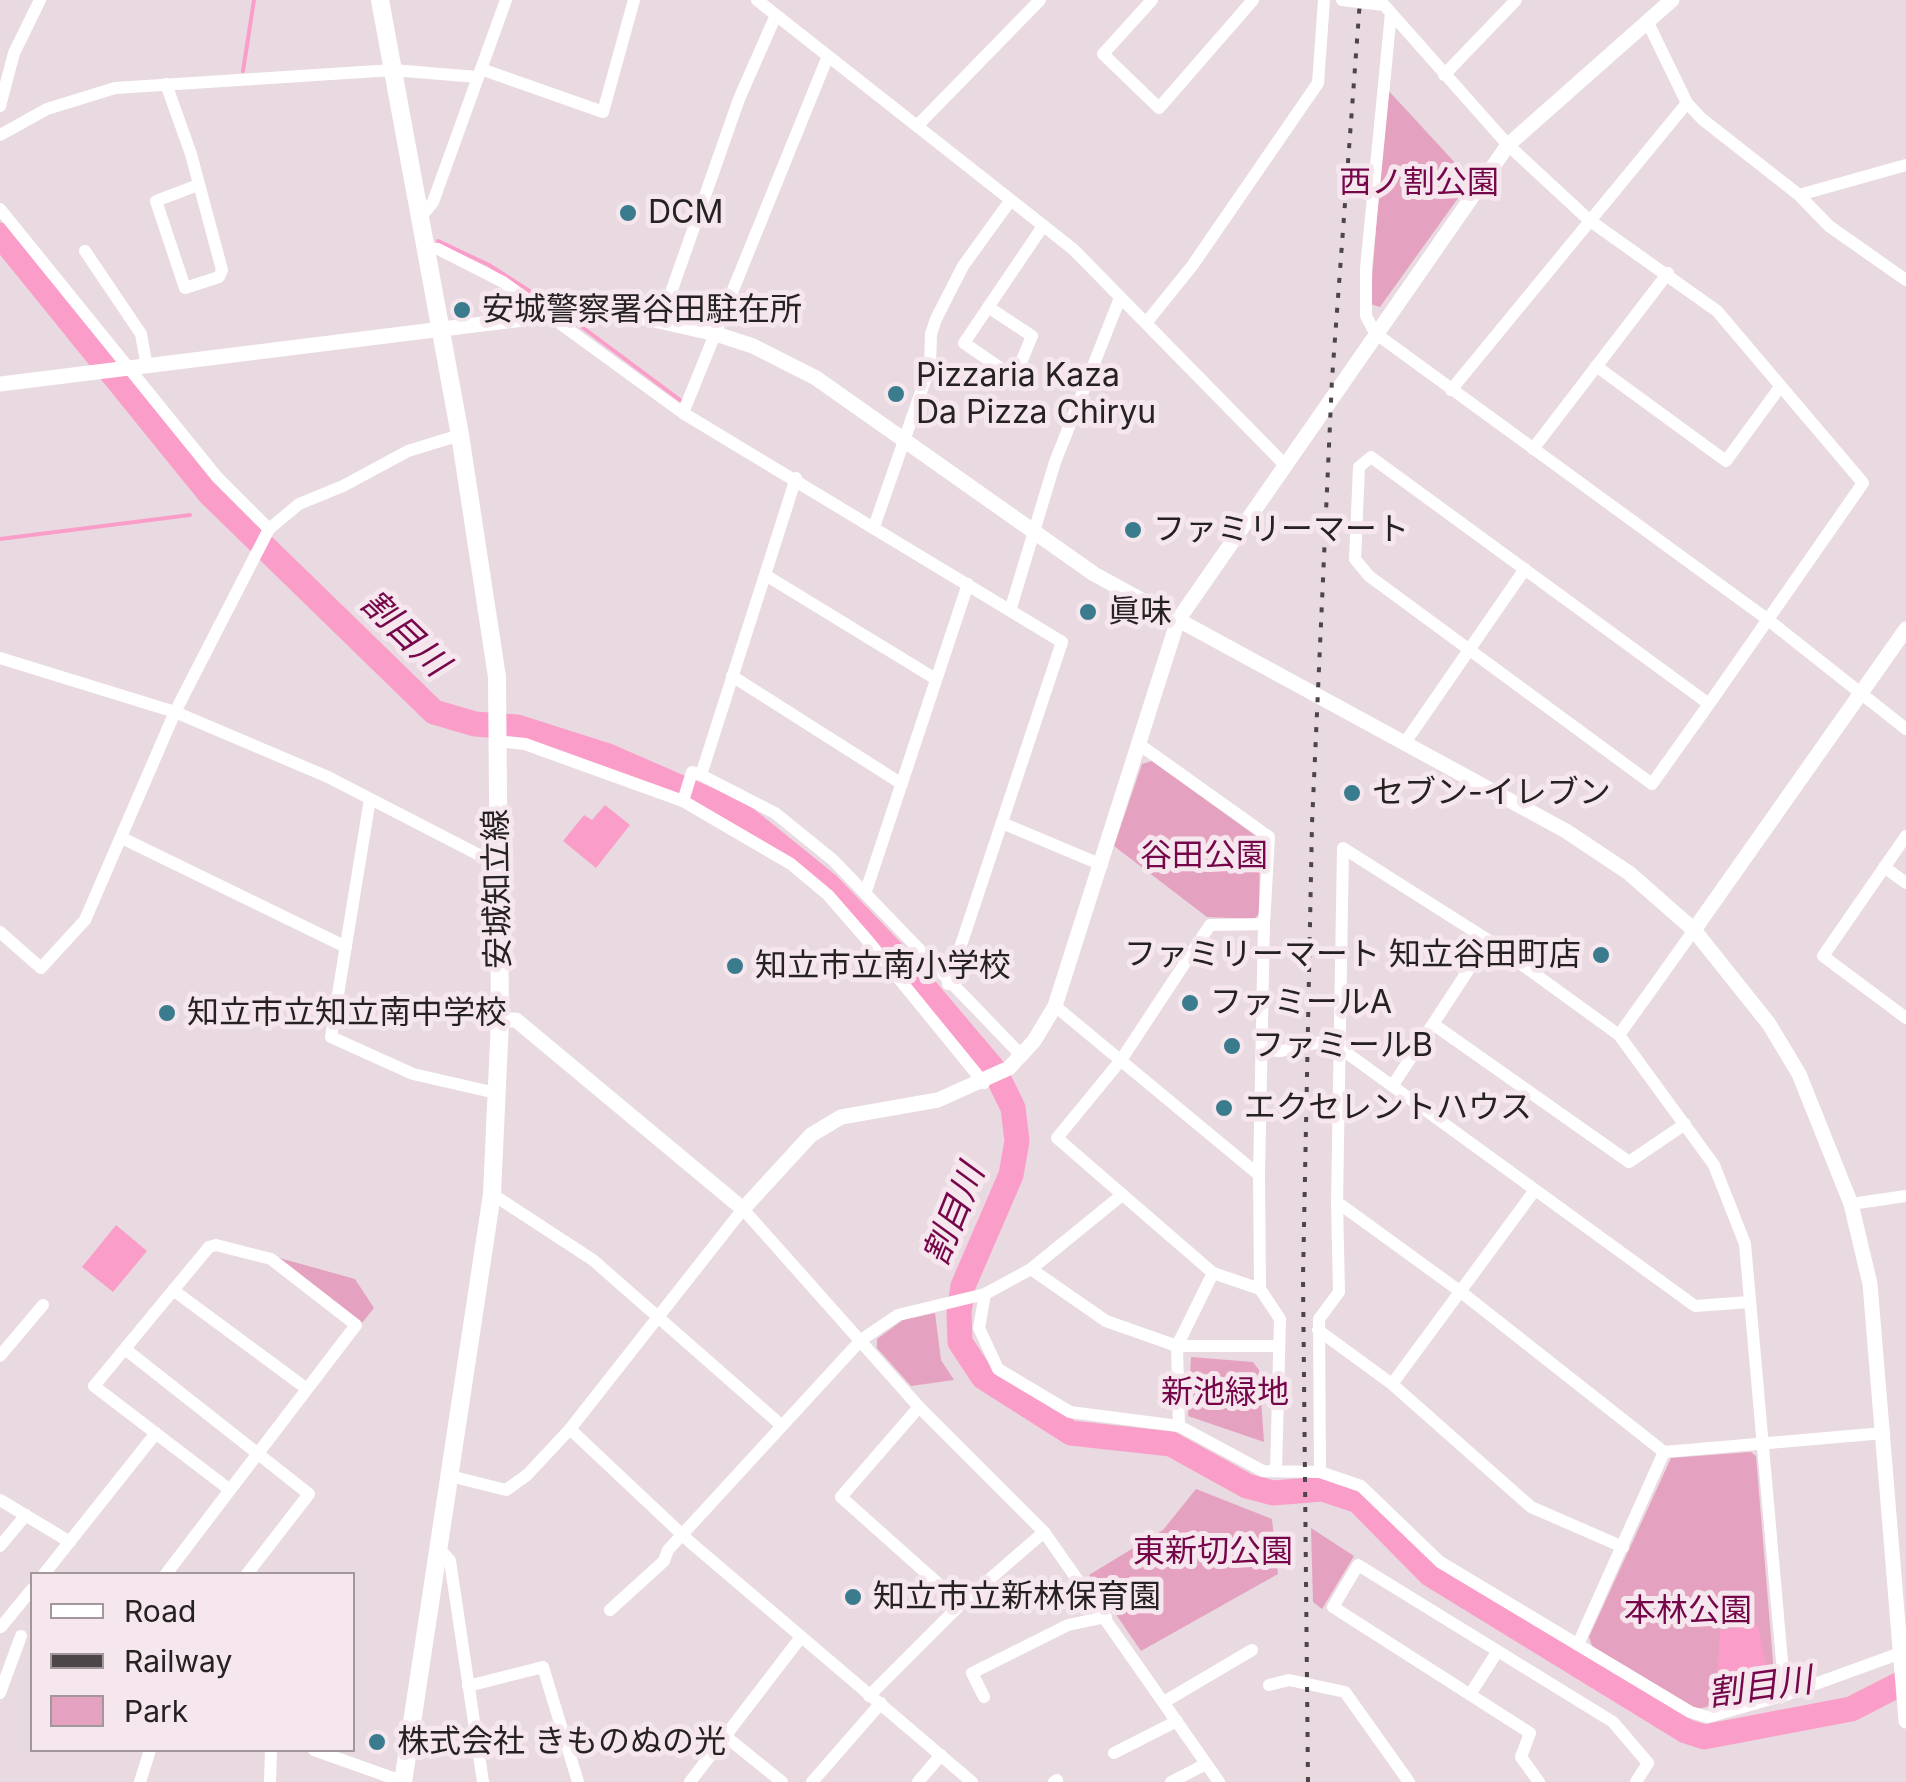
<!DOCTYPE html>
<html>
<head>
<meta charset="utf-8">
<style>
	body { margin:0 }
	#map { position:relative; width:1906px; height:1782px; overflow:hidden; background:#e8dae0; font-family:Inter,sans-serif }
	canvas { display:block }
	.legend { position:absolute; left:30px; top:1572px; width:325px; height:180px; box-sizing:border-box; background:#f5e7ed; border:2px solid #a2989c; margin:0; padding:12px 18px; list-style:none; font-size:30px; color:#262123 }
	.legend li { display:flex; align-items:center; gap:20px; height:50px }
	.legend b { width:50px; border:2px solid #a2989c }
</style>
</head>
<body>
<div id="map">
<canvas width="1906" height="1782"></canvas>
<ul class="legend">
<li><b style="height:12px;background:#fff"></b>Road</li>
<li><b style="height:12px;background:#4c4648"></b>Railway</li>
<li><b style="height:28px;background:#e5a2c0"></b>Park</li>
</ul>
</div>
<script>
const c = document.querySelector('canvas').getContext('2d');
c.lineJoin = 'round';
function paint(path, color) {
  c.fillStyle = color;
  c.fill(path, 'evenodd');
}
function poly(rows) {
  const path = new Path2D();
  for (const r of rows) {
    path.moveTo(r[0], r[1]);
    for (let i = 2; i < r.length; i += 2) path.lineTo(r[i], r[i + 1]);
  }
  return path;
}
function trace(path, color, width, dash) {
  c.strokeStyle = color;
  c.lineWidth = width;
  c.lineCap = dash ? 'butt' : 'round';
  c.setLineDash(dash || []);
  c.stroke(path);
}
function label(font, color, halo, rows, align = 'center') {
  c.font = font + ' Inter,"Noto Sans JP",sans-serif';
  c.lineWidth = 10;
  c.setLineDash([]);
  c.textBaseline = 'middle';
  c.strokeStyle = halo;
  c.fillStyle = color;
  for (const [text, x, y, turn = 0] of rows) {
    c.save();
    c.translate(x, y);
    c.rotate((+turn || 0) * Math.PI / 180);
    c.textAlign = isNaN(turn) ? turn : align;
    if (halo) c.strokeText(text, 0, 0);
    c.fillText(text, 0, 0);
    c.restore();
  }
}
paint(poly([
	[1387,89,1471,180,1380,307,1370,304],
	[1152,761,1260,839,1259,914,1254,919,1207,917,1114,846,1142,764],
	[276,1257,355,1279,374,1308,362,1323],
	[935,1313,941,1360,954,1380,911,1386,877,1348,877,1339,903,1320],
	[1191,1357,1253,1362,1259,1370,1264,1442,1188,1416],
	[1751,1452,1756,1456,1775,1686,1773,1692,1697,1709,1592,1646,1589,1637,1671,1458],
	[1196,1489,1272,1519,1278,1574,1141,1651,1089,1575,1163,1530],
	[1311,1528,1354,1556,1322,1609,1313,1602]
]), '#e5a2c0');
paint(poly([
	[605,805,630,825,596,868,563,841,584,815,592,820],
	[116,1225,147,1251,113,1292,82,1267],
	[1758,1625,1769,1683,1716,1699,1720,1631]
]), '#fa9ec9');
trace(poly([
	[243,71,254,0],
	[438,241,489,265,545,301],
	[582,327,680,400],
	[204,502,209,493],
	[0,539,190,515]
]), '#fa9ec9', 4);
trace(poly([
	[0,235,209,493,434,712,475,724,517,727,608,756,739,813,828,885,907,967,995,1071,1013,1108,1017,1141,1011,1175,963,1286,959,1312,960,1342,983,1377,1071,1433,1171,1444,1247,1486,1273,1493,1322,1489,1358,1501,1430,1574,1686,1731,1704,1737,1851,1709,1906,1681]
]), '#fa9ec9', 25);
trace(poly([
	[757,0,1073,249,1285,465],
	[1152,0,1103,54,1159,108,1253,0],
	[1342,0,1384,5,1508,145,1589,220,1717,311,1863,483,1709,704,1652,784,1369,576,1355,559,1359,467,1371,457,1709,704],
	[1391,13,1366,268,1366,316,1375,333,1767,619,1906,729],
	[1648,23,1687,103,1702,119,1799,195,1829,226,1906,280],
	[481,69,603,112,634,0],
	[1444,75,1516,0],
	[166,84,191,154,222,270,219,277,185,288,156,201,198,185],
	[0,106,14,53,40,0],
	[917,126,1040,0],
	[0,135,47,109,115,88,393,70,477,77],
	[1799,195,1906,165],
	[0,209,217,477,269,529],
	[421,217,433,202,506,0],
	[427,249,438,249,503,282,683,413,1062,642,948,984],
	[85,251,141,334,147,367],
	[988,307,1032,336,1017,372,1009,374,964,343,1043,226],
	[661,321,739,99,776,15],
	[1146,323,1192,266,1318,83,1324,0],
	[1596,366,1726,461,1780,387],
	[1451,390,1687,103],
	[683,413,828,56],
	[1533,449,1668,273],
	[874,527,930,366,931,334,936,319,963,266,1010,201],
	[767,576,934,678],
	[1010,611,1055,462,1120,298],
	[0,658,175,712,328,777,485,858,499,861],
	[732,676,902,784],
	[496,741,525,744,683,801,791,864,828,895,869,942,984,1083],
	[1404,744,1525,569],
	[1140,745,1269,837,1264,924],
	[701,775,775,813,833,860,1022,1056],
	[370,799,331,1037,413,1074,496,1093],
	[683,801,692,772,701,775,796,478],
	[1002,823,1102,865],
	[1906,836,1823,956,1906,1018],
	[122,838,346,947],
	[1884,867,1906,883],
	[866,891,968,584],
	[1264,924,1259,1175,1260,1289,1213,1273,1057,1138,1121,1060,1210,925,1264,924],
	[0,932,41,968,85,920,175,712,269,529,299,504,343,486,408,451,460,435],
	[1055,1006,1259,1175],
	[1433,1024,1629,1162,1685,1124],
	[1619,1035,1694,930],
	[1263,1050,1281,1051,1329,1040,1695,1306,1749,1302],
	[1393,1085,1488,940],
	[1535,1190,1392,1384,1531,1507,1623,1547],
	[492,1194,593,1260,781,1425],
	[1337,1202,1461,1292,1664,1452,1884,1433],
	[1851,1204,1906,1196],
	[216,1245,271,1259,356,1325,230,1490,94,1386,209,1247,216,1245],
	[1031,1269,1106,1321,1177,1346,1279,1346],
	[1260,1289,1280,1319,1276,1471],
	[173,1290,307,1389],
	[985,1294,979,1328,998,1369,1070,1412,1179,1426,1263,1471,1320,1472,1361,1486,1440,1562,1690,1712,1708,1717,1785,1695,1906,1651],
	[1318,1330,1392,1384],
	[125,1349,309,1494,247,1574],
	[0,1356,43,1305],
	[919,1407,841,1497,961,1604],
	[1179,1426,1177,1346,1213,1273],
	[570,1429,690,1542,972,1782],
	[1320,1472,1319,1319,1339,1292,1337,1202,1343,848,1488,940,1619,1035,1714,1165,1745,1244,1785,1695],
	[450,1476,506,1490,527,1475,570,1429,743,1209,919,1407,1044,1532,1219,1782],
	[0,1500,70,1542],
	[0,1546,26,1515],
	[439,1548,450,1561,483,1782],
	[44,1574,156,1433],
	[166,1574,230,1490],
	[610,1610,664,1561,668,1550,861,1340,898,1315,985,1294,1031,1269,1122,1195],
	[1,1627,32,1589],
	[1579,1642,1664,1452],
	[1269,1685,1289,1680,1345,1692,1409,1782],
	[468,1686,543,1667,578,1782],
	[0,1693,21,1636],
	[1471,1693,1497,1652],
	[869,1696,961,1604,1044,1532],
	[984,1697,972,1673,1068,1625,1106,1617],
	[1164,1702,1252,1650],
	[725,1736,782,1782],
	[314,1750,404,1782],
	[1114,1753,1177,1721],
	[140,1782,150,1750],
	[270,1782,271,1750],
	[690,1782,801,1637],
	[812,1782,881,1703],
	[918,1782,941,1755],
	[1054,1782,1057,1780],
	[1171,1782,1206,1764],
	[1539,1782,1521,1757,1530,1733,1333,1607,1358,1565,1613,1722,1648,1763,1636,1782]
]), '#fff', 12);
trace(poly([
	[0,384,571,313,632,315,716,334,753,346,816,378,1094,574,1566,831,1629,873,1694,930,1769,1024,1799,1074,1851,1204,1870,1284,1906,1721],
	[1694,930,1906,629],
	[500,1020,516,1020,743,1209,811,1135,841,1117,938,1100,1009,1068,1034,1041,1055,1006,1178,620,1508,145,1672,0]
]), '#fff', 15);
trace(poly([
	[380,0,460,435,497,677,500,1020,492,1194,403,1782]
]), '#fff', 18);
trace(poly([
	[1308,1782,1303,1277,1312,824,1332,379,1360,0]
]), '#4c4648', 4, [5, 10]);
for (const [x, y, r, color] of [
	[628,213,10,"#3a7b8d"],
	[462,310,10,"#3a7b8d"],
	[896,394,10,"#3a7b8d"],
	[1133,530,10,"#3a7b8d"],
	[1088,612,10,"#3a7b8d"],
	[1352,793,10,"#3a7b8d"],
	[1601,955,10,"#3a7b8d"],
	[735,966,10,"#3a7b8d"],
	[1190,1003,10,"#3a7b8d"],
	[167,1013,10,"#3a7b8d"],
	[1232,1046,10,"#3a7b8d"],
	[1224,1108,10,"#3a7b8d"],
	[853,1597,10,"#3a7b8d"],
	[377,1742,10,"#3a7b8d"]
]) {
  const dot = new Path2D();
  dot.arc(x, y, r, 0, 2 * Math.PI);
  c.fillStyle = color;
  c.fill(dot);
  trace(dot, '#f5e7ed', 4);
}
label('32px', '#75064a', '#f5e7ed', [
	["西ノ割公園",1419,183],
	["谷田公園",1204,856],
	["新池緑地",1225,1393],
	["東新切公園",1213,1552],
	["本林公園",1688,1611]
]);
label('32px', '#262123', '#f5e7ed', [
	["DCM",648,213],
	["安城警察署谷田駐在所",482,310],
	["Pizzaria Kaza",916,376],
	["Da Pizza Chiryu",916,413],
	["ファミリーマート",1153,530],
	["眞味",1108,612],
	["セブン-イレブン",1372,793],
	["ファミリーマート 知立谷田町店",1581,955,"right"],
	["知立市立南小学校",755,966],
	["ファミールA",1210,1003],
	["知立市立知立南中学校",187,1013],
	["ファミールB",1252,1046],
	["エクセレントハウス",1244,1108],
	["知立市立新林保育園",873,1597],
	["株式会社 きものぬの光",397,1742]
], 'left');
label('32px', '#262123', '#f5e7ed', [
	["安城知立線",498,889,-91]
]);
label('italic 35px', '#76074b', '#f5e7ed', [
	["割目川",404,634,44],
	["割目川",955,1215,-68],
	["割目川",1760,1688,-8]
]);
</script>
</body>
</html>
